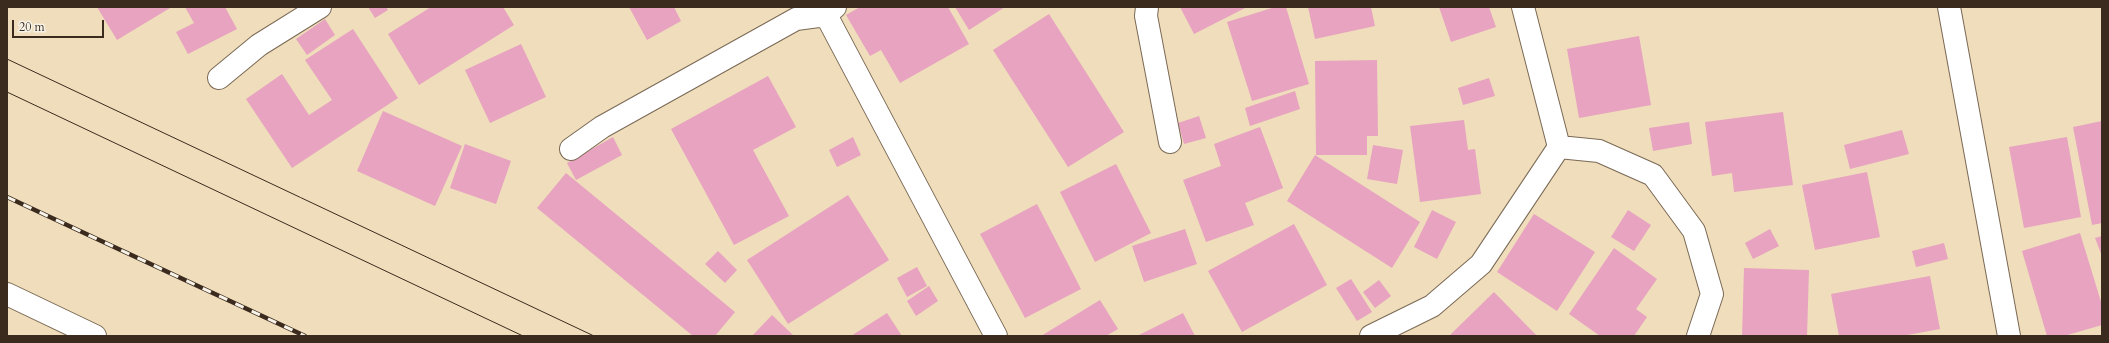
<!DOCTYPE html>
<html>
<head>
<meta charset="utf-8">
<style>
	body { margin:0 }
	#map { position:relative; width:2109px; height:343px; overflow:hidden; background:#efddbc; font-family:Cardo,serif }
	canvas { display:block }
	.frame { position:absolute; inset:0; border:8px solid #3b2a1e; pointer-events:none }
	.scale { position:absolute; left:12px; top:20px; width:92px; height:18px; box-sizing:border-box; border:2px solid #3b2a1e; border-top:0; padding-left:5px; font-size:12px; line-height:14px; white-space:nowrap; color:#3b2a1e; -webkit-text-stroke:3px #f7f3e8; paint-order:stroke }
</style>
</head>
<body>
<div id="map">
<canvas width="2109" height="343"></canvas>
<div class="frame"></div>
<div class="scale">20 m</div>
</div>
<script>
const c = document.querySelector('canvas').getContext('2d');
c.lineJoin = 'round';
function paint(path, color) {
  c.fillStyle = color;
  c.fill(path, 'evenodd');
}
function poly(rows) {
  const path = new Path2D();
  for (const r of rows) {
    path.moveTo(r[0], r[1]);
    for (let i = 2; i < r.length; i += 2) path.lineTo(r[i], r[i + 1]);
  }
  return path;
}
function trace(path, color, width, dash) {
  c.strokeStyle = color;
  c.lineWidth = width;
  c.lineCap = dash ? 'butt' : 'round';
  c.setLineDash(dash || []);
  c.stroke(path);
}
paint(poly([
	[97,7,170,7,170,8,117,40],
	[185,7,225,7,237,29,188,54,176,32,194,23],
	[368,7,386,7,388,10,375,18],
	[431,7,503,7,514,25,419,85,388,34],
	[629,7,674,7,681,21,647,40],
	[860,7,948,7,969,44,900,83,881,50,870,56,846,15],
	[955,7,1005,7,969,30],
	[1180,7,1247,7,1194,34],
	[1275,7,1286,7,1309,84,1252,101,1227,22],
	[1308,7,1371,7,1375,26,1315,39],
	[1439,7,1489,7,1496,27,1451,42],
	[1049,14,1124,132,1068,167,993,50],
	[325,19,335,35,307,55,296,39],
	[353,29,398,98,292,168,246,99,282,74,309,115,332,100,305,60],
	[1639,36,1651,105,1579,118,1567,49],
	[521,44,546,97,490,123,465,70],
	[1377,60,1378,136,1367,136,1367,155,1316,155,1315,61],
	[768,76,796,127,753,150,789,216,734,245,671,129],
	[1489,78,1495,96,1463,105,1458,88],
	[1295,91,1300,109,1250,126,1245,108],
	[383,111,462,146,435,206,357,171],
	[1783,112,1793,185,1734,192,1732,173,1712,176,1705,122],
	[1199,116,1206,138,1184,144,1178,123],
	[1464,120,1468,150,1475,149,1481,194,1420,202,1410,126],
	[2102,121,2102,223,2092,225,2073,127],
	[1689,122,1692,144,1653,151,1649,128],
	[1260,127,1283,188,1245,203,1254,225,1206,242,1183,180,1221,166,1214,144],
	[1902,130,1909,154,1850,169,1844,145],
	[613,137,622,155,576,180,567,163],
	[853,137,861,155,837,167,829,150],
	[2067,137,2081,217,2024,228,2009,147],
	[465,144,511,161,496,204,450,188],
	[1373,145,1403,150,1397,184,1367,179],
	[1315,155,1420,222,1392,268,1287,201],
	[1116,164,1151,233,1095,262,1060,192],
	[1867,172,1880,237,1815,250,1802,185],
	[566,173,735,312,715,336,693,336,537,208],
	[848,195,889,260,788,324,747,260],
	[1037,204,1081,289,1025,318,980,234],
	[1432,210,1456,222,1437,259,1414,247],
	[1628,210,1651,225,1634,251,1611,237],
	[1534,214,1595,252,1557,311,1497,272],
	[1294,224,1327,285,1242,332,1208,271],
	[1185,229,1197,264,1144,282,1132,246],
	[1770,229,1779,246,1753,259,1745,243],
	[2080,233,2102,305,2102,325,2064,336,2047,336,2022,251],
	[2102,236,2102,256,2095,238],
	[1944,243,1948,259,1916,267,1912,251],
	[1614,248,1657,279,1636,309,1647,317,1634,336,1600,336,1569,314],
	[718,251,737,270,725,283,705,264],
	[917,267,927,286,907,297,897,278],
	[1744,268,1809,270,1807,336,1742,336],
	[1930,276,1940,329,1902,336,1839,336,1831,294],
	[1351,279,1372,312,1357,321,1336,288],
	[1379,280,1391,296,1375,308,1363,292],
	[929,286,938,301,916,316,907,301],
	[1494,292,1537,336,1449,336],
	[1100,300,1118,329,1106,336,1041,336],
	[887,313,902,336,851,336],
	[1183,313,1195,336,1137,336],
	[772,315,794,336,752,336]
]), '#e7a3bf');
const street = poly([
	[1147,7,1146,16,1170,142],
	[1949,7,2009,336],
	[826,15,996,336],
	[219,78,259,45,320,7],
	[1559,147,1599,151,1653,175,1694,231,1712,294,1698,336],
	[571,149,602,127,796,19,826,15,835,7],
	[7,294,95,336],
	[1371,336,1432,306,1481,264,1559,147,1523,7]
]);
trace(street, '#7a6955', 24);
trace(street, '#fff', 22);
trace(poly([
	[7,59,594,336],
	[7,92,523,336]
]), '#3b2a1e', 1);
const rail = poly([
	[7,197,305,336]
]);
trace(rail, '#3b2a1e', 4.5);
trace(rail, '#f7f3e8', 3, [9]);
</script>
</body>
</html>
